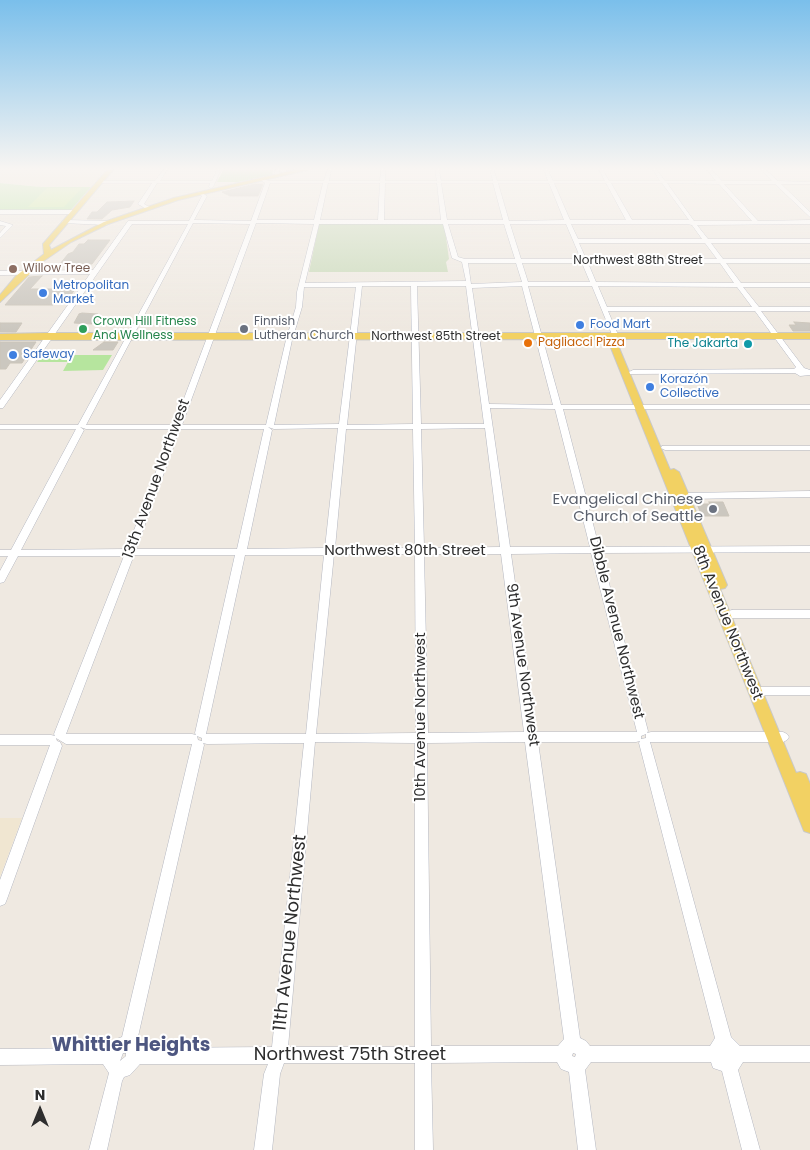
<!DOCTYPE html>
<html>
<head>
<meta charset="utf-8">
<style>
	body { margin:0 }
	#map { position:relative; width:810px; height:1150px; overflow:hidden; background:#efe9e1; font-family:Poppins,sans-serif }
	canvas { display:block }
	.north { position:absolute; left:15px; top:1085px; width:50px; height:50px; -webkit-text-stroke:4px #fff; paint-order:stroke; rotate:0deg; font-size:14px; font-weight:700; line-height:20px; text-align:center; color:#2e2e2e }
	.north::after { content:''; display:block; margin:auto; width:18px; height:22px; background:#2e2e2e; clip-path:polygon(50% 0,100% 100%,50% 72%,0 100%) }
</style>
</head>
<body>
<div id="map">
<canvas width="810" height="1150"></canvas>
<div class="north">N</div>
</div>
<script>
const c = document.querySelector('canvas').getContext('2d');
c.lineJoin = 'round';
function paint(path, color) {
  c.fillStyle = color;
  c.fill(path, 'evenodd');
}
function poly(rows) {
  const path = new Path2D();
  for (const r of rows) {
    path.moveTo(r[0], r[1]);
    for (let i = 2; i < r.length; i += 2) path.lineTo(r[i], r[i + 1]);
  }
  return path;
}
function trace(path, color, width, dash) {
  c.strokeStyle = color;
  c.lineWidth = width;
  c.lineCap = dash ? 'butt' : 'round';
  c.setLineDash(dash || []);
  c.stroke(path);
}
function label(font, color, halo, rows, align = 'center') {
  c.font = font + ' Poppins,sans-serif';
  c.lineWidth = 4;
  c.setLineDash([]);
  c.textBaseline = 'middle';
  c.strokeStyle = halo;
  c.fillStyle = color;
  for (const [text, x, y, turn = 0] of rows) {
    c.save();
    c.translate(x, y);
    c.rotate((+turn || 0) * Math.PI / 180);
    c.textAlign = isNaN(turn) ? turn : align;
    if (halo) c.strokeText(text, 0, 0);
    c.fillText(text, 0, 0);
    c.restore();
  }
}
paint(poly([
	[0,170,105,170,91,187,41,187,0,183],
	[0,818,22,818,0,877]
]), '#f0e6d1');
paint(poly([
	[223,170,273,170,272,175,238,182,217,182],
	[0,183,41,187,91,187,70,211,0,211],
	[43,355,112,355,103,370,63,371,68,362,37,362]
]), '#b6e59e');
paint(poly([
	[444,223,449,259,446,262,448,272,309,272,319,224]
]), '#c8d9b8');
paint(poly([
	[47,188,82,188,64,207,28,207]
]), '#c9ec9a');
const building = poly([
	[255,184,263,184,258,196,230,196,222,192,255,184],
	[134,201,130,207,112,210,102,219,87,219,92,212,97,212,107,202,134,201],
	[88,240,110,240,92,264,60,264,68,254,73,252,79,244,84,244,88,240],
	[42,276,30,289,75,289,69,298,58,298,53,305,5,305,29,277,42,276],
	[79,314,82,313,98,314,92,324,74,323,79,314],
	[794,322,810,323,810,331,793,331,789,325,796,325,794,322],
	[0,323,22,323,16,332,0,332,0,323],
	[0,342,36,342,22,363,10,363,6,369,0,369,0,342],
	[104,342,118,342,113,350,93,350,104,342],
	[709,502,723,502,729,516,702,516,697,504,710,504,709,502]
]);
paint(building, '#cbc7bf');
trace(building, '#cbc5ba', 1);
const minor = poly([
	[163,170,167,170,160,181,212,181,217,170,221,170,213,187,211,188,209,187,210,183,157,183,144,204,151,208,148,210,138,204,152,183,99,183,97,182,99,181,155,181,163,170],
	[275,170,279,170,279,176,275,175,275,170],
	[327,170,331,170,329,181,380,181,381,170,385,170,385,181,437,181,435,170,439,170,441,181,493,181,490,170,494,170,497,181,548,181,544,170,548,170,553,181,605,181,599,170,603,170,609,181,660,181,653,170,657,170,665,181,716,181,707,170,712,170,722,181,772,181,761,170,766,170,778,181,810,182,810,184,781,184,810,212,810,217,775,184,724,184,758,221,810,220,810,224,697,225,708,239,810,239,810,243,711,243,723,259,810,259,810,263,726,263,741,283,810,283,810,287,743,287,759,307,810,307,810,311,761,311,804,368,810,370,810,375,800,376,795,373,630,374,629,372,633,370,794,369,796,367,755,311,608,311,619,337,616,339,613,337,592,286,528,286,561,405,810,405,810,409,563,409,599,547,810,546,810,552,601,553,648,731,647,733,651,732,783,732,787,734,789,737,787,740,783,742,650,742,731,1037,740,1046,810,1046,810,1062,743,1062,738,1070,760,1150,742,1150,722,1071,713,1068,711,1062,591,1062,585,1070,596,1150,578,1150,569,1072,561,1069,557,1062,431,1063,433,1150,415,1150,415,1063,284,1063,280,1074,272,1150,254,1150,264,1074,268,1064,140,1064,130,1075,124,1077,122,1081,107,1150,89,1150,109,1073,103,1064,0,1065,0,1049,107,1048,111,1041,122,1037,192,744,66,744,56,738,57,741,60,742,62,746,7,899,5,904,0,906,0,880,50,745,0,745,0,735,51,735,55,736,54,734,124,556,18,556,4,582,0,583,0,571,8,556,0,556,0,550,11,550,76,429,0,429,0,425,78,425,188,224,132,224,3,408,0,408,0,400,90,274,0,275,0,271,93,270,128,221,189,221,202,196,198,193,200,192,207,196,194,220,251,221,265,183,262,181,262,179,269,181,324,181,327,170],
	[270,183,323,183,314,220,257,220,270,183],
	[328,183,380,183,378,220,320,220,328,183],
	[385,183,437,183,441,220,384,220,385,183],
	[441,183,493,183,503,220,447,220,441,183],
	[498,183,549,183,564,220,509,221,498,183],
	[554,183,606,183,626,220,570,220,554,183],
	[611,183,662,183,689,220,632,220,611,183],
	[667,183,719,184,752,221,694,221,667,183],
	[193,223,250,224,174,425,86,425,193,223],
	[256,223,314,224,297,292,296,307,286,340,266,425,182,425,256,223],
	[319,224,443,224,452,258,462,262,466,281,305,283,319,224],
	[504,224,515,259,465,259,458,257,448,224,504,224],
	[510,224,566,224,581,259,521,259,510,224],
	[571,224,687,224,692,225,702,239,578,239,571,224],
	[579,243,705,243,717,259,586,259,579,243],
	[468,263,516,263,522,282,471,284,468,263],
	[522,263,582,263,590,282,528,282,522,263],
	[588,263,720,263,734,283,596,282,588,263],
	[362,286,411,286,413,424,347,425,362,286],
	[417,286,466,286,484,424,421,424,417,286],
	[522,286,553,405,489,404,472,288,522,286],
	[598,286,737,287,752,307,607,307,598,286],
	[304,287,356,287,339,424,274,425,292,340,302,307,304,287],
	[490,408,555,409,590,547,510,547,490,408],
	[80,427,86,429,172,429,127,549,21,550,84,430,80,427],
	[268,427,274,429,338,428,325,548,247,549,272,430,268,427],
	[485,428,500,547,424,548,421,429,485,428],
	[180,429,264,429,237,549,136,549,180,429],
	[346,429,413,429,415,548,335,548,346,429],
	[591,553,637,732,536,732,511,554,591,553],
	[334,554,415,554,416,733,316,734,334,554],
	[424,554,501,554,524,732,428,733,424,554],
	[134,555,235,555,195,733,196,735,192,734,66,734,134,555],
	[245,555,324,555,306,734,206,734,245,555],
	[646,734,646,738,641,739,641,736,646,734],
	[197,736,202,738,202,741,198,740,197,736],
	[640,741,639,743,715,1038,710,1046,590,1046,586,1041,580,1038,538,742,636,742,640,741],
	[315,742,415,743,415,1047,288,1047,315,742],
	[525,742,564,1039,558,1046,431,1046,427,743,525,742],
	[203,743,207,744,304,743,272,1047,142,1048,140,1042,137,1041,204,745,203,743],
	[123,1053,126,1053,126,1056,120,1061,123,1053],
	[573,1053,576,1054,575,1057,572,1056,573,1053],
	[0,210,73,210,76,212,73,214,0,214,0,210],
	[65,220,106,221,109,223,106,225,63,223,62,222,65,220],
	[0,221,13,225,0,238,0,233,6,226,0,225,0,221],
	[662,446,810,446,810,450,665,450,661,448,662,446],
	[810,491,810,497,684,499,680,496,684,493,810,491],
	[732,610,810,610,810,618,732,618,728,617,727,614,728,611,732,610],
	[756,687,810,687,810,695,756,695,752,694,750,691,752,688,756,687]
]);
const major = poly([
	[107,170,113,170,49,245,51,250,104,222,174,198,295,170,307,170,178,200,108,224,71,242,42,262,0,302,0,295,16,276,44,254,43,244,107,170],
	[46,333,810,333,810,339,619,339,617,343,670,470,674,469,679,472,727,585,725,588,720,589,796,773,800,772,806,774,810,784,810,833,804,831,802,826,609,343,611,339,0,340,0,334,46,333]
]);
trace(minor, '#b4b7c1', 1);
trace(major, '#c9c9c9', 2);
paint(minor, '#fff');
paint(major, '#f2d163');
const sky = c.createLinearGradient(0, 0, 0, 331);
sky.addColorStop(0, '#7abfeb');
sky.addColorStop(0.51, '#f8f5f2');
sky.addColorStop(1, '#f8f5f200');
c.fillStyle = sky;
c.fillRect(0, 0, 810, 331);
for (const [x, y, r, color] of [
	[13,269,5,"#8d6e63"],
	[43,293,5,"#3f7fe0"],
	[580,325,5,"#3f7fe0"],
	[83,329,5,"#2e9e5b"],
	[244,329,5,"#6b7280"],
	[528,343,5,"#e8710a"],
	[748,344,5,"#0f9aa8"],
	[13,355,5,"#3f7fe0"],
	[650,387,5,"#3f7fe0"],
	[713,509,5,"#6b7280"]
]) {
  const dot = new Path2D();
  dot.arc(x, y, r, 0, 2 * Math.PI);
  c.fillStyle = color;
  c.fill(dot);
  trace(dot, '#fff', 2);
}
label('12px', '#2e2e2e', '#fff', [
	["Northwest 88th Street",638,261],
	["Northwest 85th Street",436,337]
]);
label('12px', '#785e54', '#fff', [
	["Willow Tree",23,269]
], 'left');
label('12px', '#366cbe', '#fff', [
	["Metropolitan",53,286],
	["Market",53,300],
	["Food Mart",590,325],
	["Safeway",23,355],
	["Korazón",660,380],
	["Collective",660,394]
], 'left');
label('12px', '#27864d', '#fff', [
	["Crown Hill Fitness",93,322],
	["And Wellness",93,336]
], 'left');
label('12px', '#5b616d', '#fff', [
	["Finnish",254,322],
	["Lutheran Church",254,336]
], 'left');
label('12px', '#c56008', '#fff', [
	["Pagliacci Pizza",538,343]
], 'left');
label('12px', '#0d838f', '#fff', [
	["The Jakarta",738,344]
], 'right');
label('15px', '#2e2e2e', '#fff', [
	["13th Avenue Northwest",157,479,-70],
	["Northwest 80th Street",405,551],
	["8th Avenue Northwest",727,623,68],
	["Dibble Avenue Northwest",616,628,76],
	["9th Avenue Northwest",522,665,82],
	["10th Avenue Northwest",421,717,-90]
]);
label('15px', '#5b616d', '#fff', [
	["Evangelical Chinese",703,500],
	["Church of Seattle",703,517]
], 'right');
label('18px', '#2e2e2e', '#fff', [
	["11th Avenue Northwest",291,933,-84],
	["Northwest 75th Street",350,1055]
]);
label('bold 19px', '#4d5680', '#fff', [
	["Whittier Heights",131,1046]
]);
</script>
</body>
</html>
